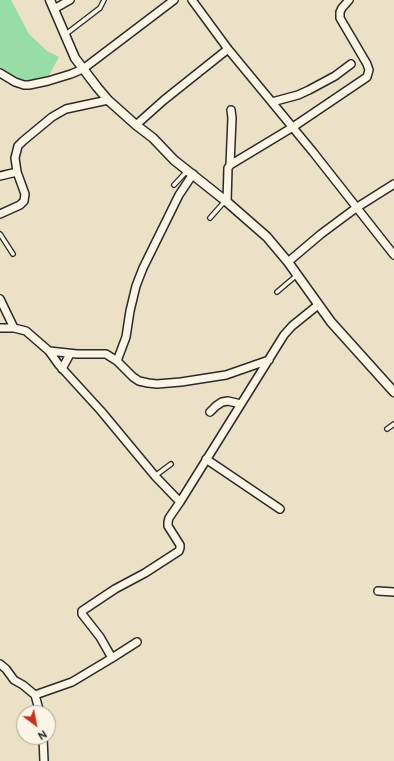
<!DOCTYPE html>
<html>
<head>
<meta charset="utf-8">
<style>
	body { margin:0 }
	#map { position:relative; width:394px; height:761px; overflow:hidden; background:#ece0c6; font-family:"Balsamiq Sans",sans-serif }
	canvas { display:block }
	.north { position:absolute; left:16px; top:705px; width:40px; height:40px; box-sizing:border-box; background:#fcf5e5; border:1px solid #a8a49b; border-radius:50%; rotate:148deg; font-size:11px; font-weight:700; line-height:16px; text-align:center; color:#2b2b2b }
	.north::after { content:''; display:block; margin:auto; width:14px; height:18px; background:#c8321e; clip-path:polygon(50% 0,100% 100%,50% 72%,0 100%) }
</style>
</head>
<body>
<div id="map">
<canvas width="394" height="761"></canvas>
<div class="north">N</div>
</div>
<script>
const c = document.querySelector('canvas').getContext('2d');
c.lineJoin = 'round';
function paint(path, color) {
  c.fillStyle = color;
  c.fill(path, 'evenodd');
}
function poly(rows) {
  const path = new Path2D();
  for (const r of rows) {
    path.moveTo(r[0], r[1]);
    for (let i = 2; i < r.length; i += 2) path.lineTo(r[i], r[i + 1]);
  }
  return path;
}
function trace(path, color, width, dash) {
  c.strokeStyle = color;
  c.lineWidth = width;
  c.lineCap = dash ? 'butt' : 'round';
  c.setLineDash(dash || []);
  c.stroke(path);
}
paint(poly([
	[0,0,11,0,29,34,47,51,59,57,48,77,32,82,20,81,0,70]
]), '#98dca8');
const service = poly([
	[66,34,100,8,104,0],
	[174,185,187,171],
	[210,218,225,201],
	[0,234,13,254],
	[277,292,297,275],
	[387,429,394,424],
	[155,476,171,464]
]);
const minor = poly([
	[192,0,228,49,313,152,394,255],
	[54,9,70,0],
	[0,73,15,82,24,85,29,85,48,81,71,74,83,69,174,0],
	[272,102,298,95,309,90,335,76,351,64],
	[136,125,164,100,228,49],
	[230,165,232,118,231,110],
	[0,176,17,172,15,158,18,146,23,141,52,117,66,109,108,100],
	[227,202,228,168,230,165,293,127,367,77,369,70,367,64,340,18,340,12,342,8,349,0],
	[0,214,20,205,24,201,25,194,17,172],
	[288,262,321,234,356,208,394,184],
	[0,299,14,328],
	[0,328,14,328,26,331,49,351,77,354,106,354,117,361,133,377,139,381,148,383,157,384,181,382,226,375,269,360],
	[117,361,126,337,130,311,136,286,143,268,179,195,193,174],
	[62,369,70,354],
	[210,412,216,406,222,402,228,401,241,404],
	[206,459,280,509],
	[180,502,284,335,292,326,318,305],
	[378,591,394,592],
	[112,658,137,642],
	[0,664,6,669,14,680,23,685,35,695,40,713],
	[35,695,72,682,112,658,100,637,82,614,82,611,115,589,145,573,179,551,180,548,180,545,168,526,168,522,169,518,180,502,155,476,101,411,59,365,49,351],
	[43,737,44,761]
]);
const tertiary = poly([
	[50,0,75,58,97,87,108,100,136,125,153,138,174,160,227,202,267,237,288,262,331,322,394,392]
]);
trace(service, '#2b2b2b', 6);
trace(minor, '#2b2b2b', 10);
trace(tertiary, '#2b2b2b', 11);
trace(service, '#fcf5e5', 3.5);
trace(minor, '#fcf5e5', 7);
trace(tertiary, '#fcf5e5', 8);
</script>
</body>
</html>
